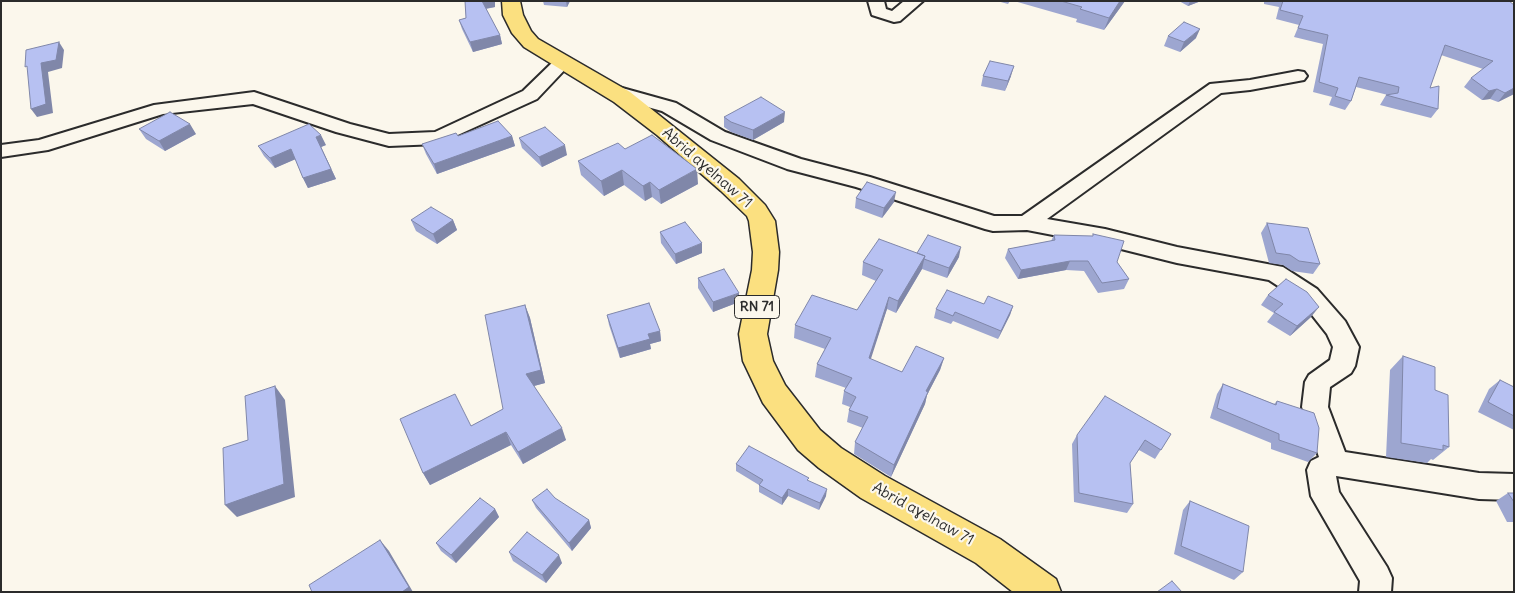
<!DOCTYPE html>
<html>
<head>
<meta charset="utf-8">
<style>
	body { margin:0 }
	#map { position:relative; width:1515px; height:593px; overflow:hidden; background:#fbf7ec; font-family:Delius,sans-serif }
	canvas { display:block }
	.frame { position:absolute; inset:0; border:2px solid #2b2b2b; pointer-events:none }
</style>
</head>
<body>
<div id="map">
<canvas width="1515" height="593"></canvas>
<div class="frame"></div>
</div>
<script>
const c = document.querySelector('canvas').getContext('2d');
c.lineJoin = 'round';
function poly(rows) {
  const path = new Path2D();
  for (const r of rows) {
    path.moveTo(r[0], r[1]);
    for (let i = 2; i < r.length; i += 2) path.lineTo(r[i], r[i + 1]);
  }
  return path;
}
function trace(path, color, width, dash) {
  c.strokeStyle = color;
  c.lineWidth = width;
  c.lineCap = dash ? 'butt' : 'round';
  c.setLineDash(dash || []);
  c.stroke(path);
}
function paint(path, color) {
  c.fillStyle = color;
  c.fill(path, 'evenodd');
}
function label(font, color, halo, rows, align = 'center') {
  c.font = font + ' Delius,sans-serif';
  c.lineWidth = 4.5;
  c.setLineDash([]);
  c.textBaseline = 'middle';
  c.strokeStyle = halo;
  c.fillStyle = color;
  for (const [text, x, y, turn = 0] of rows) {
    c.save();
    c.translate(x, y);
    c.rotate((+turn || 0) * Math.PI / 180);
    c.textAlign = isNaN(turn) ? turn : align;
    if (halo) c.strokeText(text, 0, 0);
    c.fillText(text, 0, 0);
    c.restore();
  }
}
const street = poly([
	[868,1,884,1,886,9,892,11,904,1,923,1,900,21,894,22,872,15,868,1],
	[563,57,569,58,572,62,537,99,438,144,389,146,336,132,253,104,163,114,48,150,1,157,1,145,39,140,154,105,254,92,350,124,389,134,435,132,523,91,557,58,563,57],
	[1298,71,1304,72,1307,76,1304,80,1250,90,1221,93,1047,219,1105,229,1177,247,1283,267,1317,289,1345,321,1359,347,1355,366,1351,373,1330,387,1328,407,1345,452,1479,473,1514,474,1514,500,1479,499,1336,476,1339,492,1387,567,1392,578,1391,592,1359,592,1360,581,1311,496,1307,470,1311,461,1319,457,1302,407,1305,382,1309,375,1330,360,1333,347,1327,334,1301,301,1269,280,1177,263,1105,245,1027,230,993,231,985,229,856,187,787,169,711,140,662,111,608,96,606,92,608,88,615,86,676,103,725,132,801,159,870,177,994,216,1022,216,1210,84,1250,80,1298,71]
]);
const primary = poly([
	[502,1,520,1,523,15,531,31,538,39,630,92,739,179,765,205,775,221,779,252,778,270,767,334,773,361,785,385,820,430,841,448,885,476,1000,539,1056,579,1061,592,1013,592,976,563,861,498,819,468,798,450,763,403,743,361,739,334,752,270,753,252,749,221,747,216,721,191,657,135,614,102,524,47,512,33,503,15,502,1]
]);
trace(street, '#2b2b2b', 4);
trace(primary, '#2b2b2b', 3);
paint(street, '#fbf7ec');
paint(primary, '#fbe080');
paint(poly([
	[465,1,495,1,495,7,486,9,500,35,502,44,473,52,462,29,459,20,466,18],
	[543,1,570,1,567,7,544,5],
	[997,1,1010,1,1008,4],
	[1014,1,1125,1,1104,30,1076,22,1077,19],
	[1179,1,1201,1,1188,6],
	[1264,1,1509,1,1514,94,1498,102,1490,99,1482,100,1464,87,1471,78,1483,69,1441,55,1430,88,1438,109,1431,118,1380,105,1386,95,1388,95,1356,87,1351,101,1345,110,1329,105,1332,97,1313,92,1323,44,1294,37,1299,25,1276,19,1279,7,1264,4],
	[1168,36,1196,38,1180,52,1164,46],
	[983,76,1011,76,1005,91,981,86],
	[724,117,784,122,753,140,731,132,724,127],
	[139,129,196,134,165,151,146,139],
	[458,136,512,136,515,146,437,174,426,154,422,144],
	[519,138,567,155,542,167,522,148],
	[326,145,321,147,336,179,308,188,303,178,295,159,275,168,264,156,258,146],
	[625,149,698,184,661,204,652,197,645,201,624,185,604,196,581,175,578,161],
	[856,198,894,202,882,218,855,208],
	[411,220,453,220,457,230,437,244,416,231],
	[1267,223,1320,264,1313,274,1292,271,1283,265,1269,263,1261,233],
	[660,232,702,253,676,264,661,243],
	[1054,235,1117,262,1129,279,1124,289,1098,293,1084,271,1066,270,1018,279,1005,258,1008,249,1051,241],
	[917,253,959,257,947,278,922,269,896,313,887,309,870,359,902,372,944,358,940,370,927,395,925,404,891,477,854,454,855,442,863,428,847,422,849,410,850,407,842,404,844,391,846,388,815,377,817,364,825,349,794,338,795,325,857,310,876,281,862,275,863,262],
	[698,278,739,302,713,312,698,288],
	[1268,295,1311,317,1290,336,1267,322,1274,313,1261,305],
	[984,304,1013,306,1010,315,998,339,953,321,951,324,934,318,936,309],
	[525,305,530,318,545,383,534,386,566,440,523,464,511,445,430,485,423,473,471,426,503,409],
	[607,315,660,331,661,341,650,344,651,349,620,358,609,325],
	[1403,356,1435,390,1449,447,1433,460,1431,459,1427,463,1386,457,1390,370],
	[1500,380,1514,387,1514,430,1478,412,1489,389],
	[1223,384,1274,404,1277,401,1317,453,1308,462,1271,449,1271,443,1210,418,1217,394],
	[1171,434,1155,459,1139,450,1130,463,1133,504,1127,513,1074,502,1072,444,1077,435],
	[736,464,809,481,826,496,819,510,788,496,782,505,759,492,759,485,736,471],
	[1508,493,1514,493,1514,522,1507,522,1496,501],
	[532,500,589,520,591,528,572,551,536,508],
	[1190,501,1243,572,1234,580,1174,554,1183,510],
	[495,509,499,517,456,563,441,551,436,543],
	[509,552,562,563,546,583,513,561]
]), '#9da6d0');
paint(poly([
	[481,1,495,1,495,7,483,9],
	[566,1,570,1,567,7],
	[1120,1,1125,1,1104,30,1109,18],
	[1190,1,1201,1,1188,6],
	[1200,29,1196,38,1180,52,1184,42],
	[500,35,502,44,473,52,470,42],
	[59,42,64,50,62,68,48,72,53,113,37,117,31,109,41,63],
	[1014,66,1011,76,1005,91,1008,81],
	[1514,88,1514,94,1498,102,1505,93],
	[1497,89,1490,99,1482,100,1489,91],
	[785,112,784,122,753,140,753,130],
	[190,124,196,134,165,151,159,141],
	[321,135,326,145,321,147,336,179,308,188,303,178,316,137],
	[512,136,515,146,437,174,434,164],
	[565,145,567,155,542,167,539,157],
	[291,149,296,159,275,168,270,158],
	[697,169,698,184,661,204,659,190],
	[622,170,624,185,604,196,601,181],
	[650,182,652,197,645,201,643,186],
	[896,192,894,202,882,218,884,208],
	[453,220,457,230,437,244,433,234],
	[702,243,702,253,676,264,675,254],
	[961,247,959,257,947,278,949,268],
	[925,256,922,269,896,313,898,301],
	[1070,261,1066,270,1018,279,1021,270],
	[739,293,739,302,713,312,713,302],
	[889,297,887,309,867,371,869,358],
	[525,305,530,318,545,383,530,387,526,374],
	[1013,306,1010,315,998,339,1001,331],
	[1319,307,1311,317,1290,336,1297,326],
	[660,331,661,341,650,344,651,349,620,358,618,348,648,334],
	[944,358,940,370,927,395,925,404,891,477,894,465,926,391],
	[275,386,285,400,295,497,237,517,225,505],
	[562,428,566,440,523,464,518,452],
	[506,432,511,445,430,485,423,473],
	[788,489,788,496,782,505,782,498],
	[827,489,826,496,819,510,820,503],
	[495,509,499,517,456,563,451,555],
	[589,520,591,528,572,551,569,543],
	[380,540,389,551,413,592,402,592],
	[559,555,562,563,546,583,542,575]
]), '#8087a9');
const building = poly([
	[465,1,482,1,500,35,470,42,459,20,466,18,465,1],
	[1061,1,1120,1,1109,18,1080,9,1082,7,1061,1],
	[1283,1,1509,1,1514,5,1514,88,1505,93,1497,89,1489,91,1471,78,1493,61,1445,45,1430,88,1439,86,1438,109,1386,95,1398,93,1399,87,1359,77,1351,101,1335,96,1338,88,1319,82,1328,35,1298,28,1303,16,1280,10,1283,1],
	[1184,22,1200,29,1184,42,1168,36,1184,22],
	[59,42,56,60,41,63,46,104,31,109,27,66,25,67,26,50,59,42],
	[990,61,1014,66,1008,81,983,76,990,61],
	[761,97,785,112,753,130,731,122,724,117,761,97],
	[170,112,190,124,159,141,139,129,170,112],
	[498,121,512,136,434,164,422,144,456,133,458,136,498,121],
	[309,124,321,135,316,137,331,169,303,178,291,149,270,158,258,146,309,124],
	[545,127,565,145,539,157,519,138,545,127],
	[652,135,697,169,659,190,650,182,643,186,622,170,601,181,578,161,618,143,625,149,652,135],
	[867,182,896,192,884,208,856,198,867,182],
	[431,207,453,220,433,234,411,220,431,207],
	[685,222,702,243,675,254,660,232,685,222],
	[1267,223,1308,228,1320,264,1299,261,1290,255,1276,253,1267,223],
	[1093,234,1124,241,1117,262,1129,279,1102,283,1088,261,1070,261,1021,270,1008,249,1055,240,1054,235,1093,236,1093,234],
	[928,235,961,247,949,268,924,259,925,256,917,253,928,235],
	[879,239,925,256,898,301,889,297,869,358,902,372,916,346,944,358,926,391,928,392,894,465,855,442,868,417,849,410,856,397,844,391,852,378,817,364,831,338,795,325,812,295,857,310,883,270,863,262,879,239],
	[724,269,739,293,713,302,698,278,724,269],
	[1286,279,1307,292,1319,307,1297,326,1274,312,1283,304,1268,295,1286,279],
	[947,290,984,304,988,296,1013,306,1001,331,955,312,953,316,936,309,947,290],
	[649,303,660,331,648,334,650,339,618,348,607,315,649,303],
	[525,305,541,370,526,374,562,428,518,452,506,432,423,473,400,419,455,394,471,426,503,409,485,315,525,305],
	[1403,356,1435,367,1435,390,1448,395,1449,447,1443,445,1443,450,1401,443,1403,356],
	[1500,380,1514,387,1514,416,1488,402,1500,380],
	[1223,384,1276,405,1277,401,1314,413,1319,428,1317,453,1279,440,1279,434,1217,408,1223,384],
	[275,386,284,484,225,505,223,448,248,440,245,396,275,386],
	[1105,396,1171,434,1161,450,1145,440,1130,463,1133,504,1079,493,1077,435,1105,396],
	[749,446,809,478,807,480,827,489,820,503,788,489,782,498,759,485,763,480,736,464,749,446],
	[547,489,555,498,589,520,569,543,532,500,547,489],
	[1508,493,1514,493,1514,502,1508,493],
	[480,498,495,509,451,555,436,543,480,498],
	[1190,501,1249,526,1243,572,1181,546,1190,501],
	[527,532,559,555,542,575,509,552,527,532],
	[380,540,409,587,402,592,312,592,309,585,380,540],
	[1172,581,1182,592,1157,592,1172,581]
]);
paint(building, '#b7c1f2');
trace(building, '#8087a9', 1);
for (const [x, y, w] of [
	[757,307,45]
]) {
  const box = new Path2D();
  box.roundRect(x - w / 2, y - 11.5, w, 23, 4);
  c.fillStyle = '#fbf7ec';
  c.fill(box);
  trace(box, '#2b2b2b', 1);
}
label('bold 14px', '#2b2b2b', null, [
	["RN 71",757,307]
]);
label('15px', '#2b2b2b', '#fbf7ec', [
	["Abrid aɣelnaw 71",707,168,41],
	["Abrid aɣelnaw 71",923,514,29]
]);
</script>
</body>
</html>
